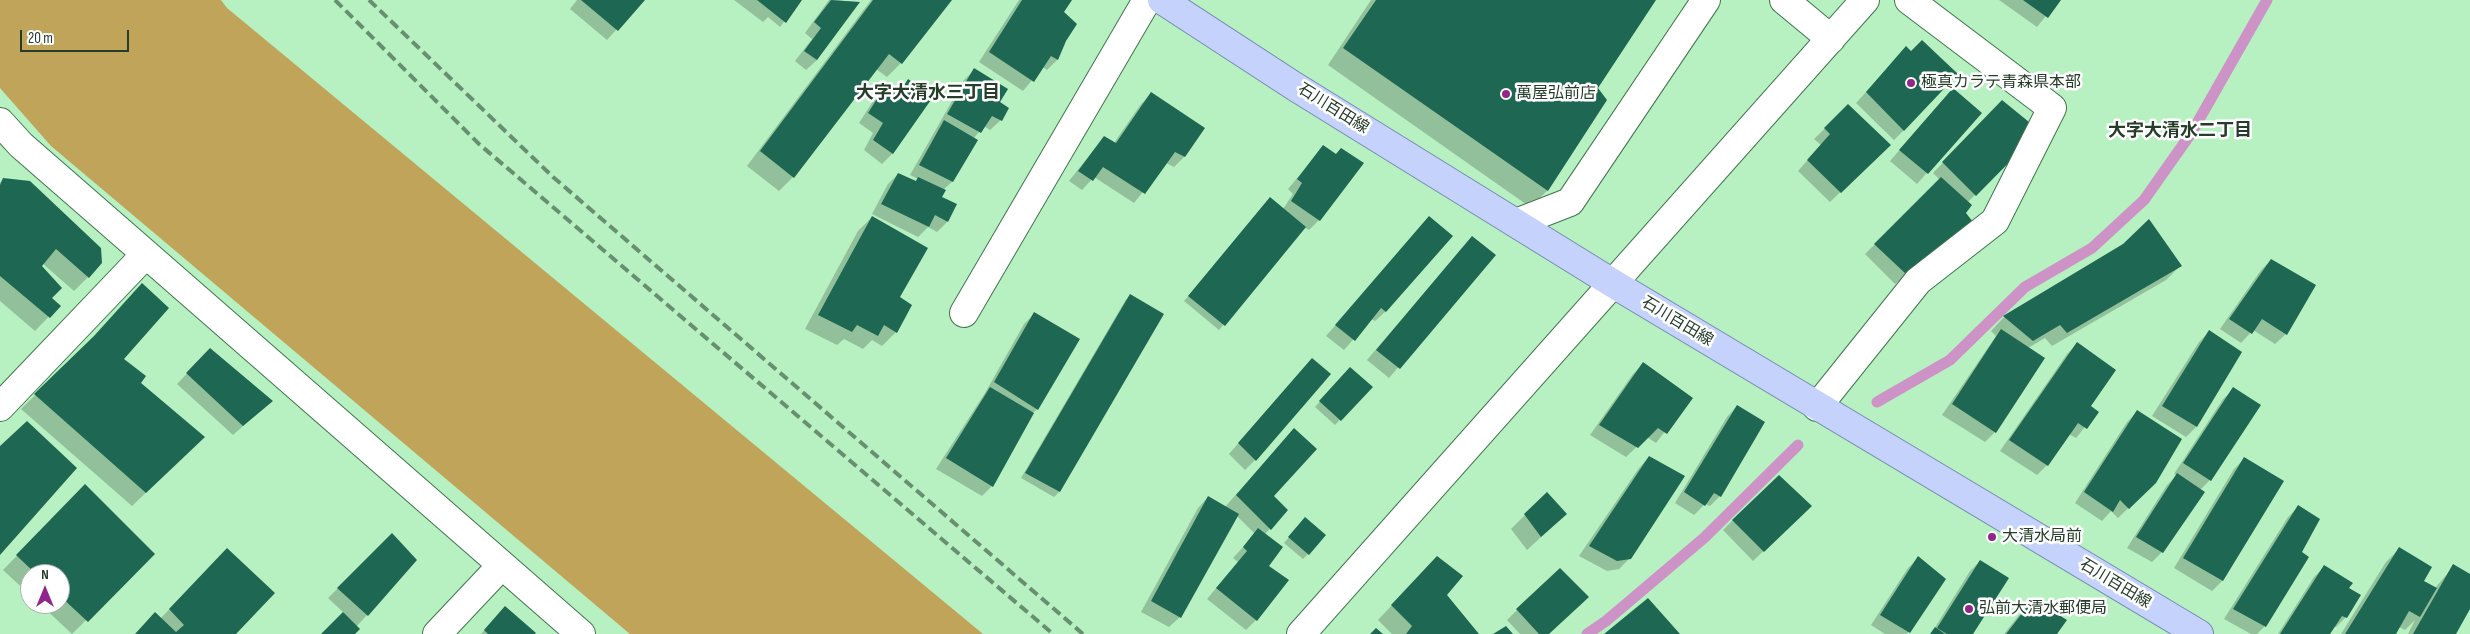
<!DOCTYPE html>
<html>
<head>
<meta charset="utf-8">
<style>
	body { margin:0 }
	#map { position:relative; width:2470px; height:634px; overflow:hidden; background:#b7f0c1; font-family:"Sofia Sans Condensed",sans-serif }
	canvas { display:block }
	.north { position:absolute; left:20px; top:564px; width:50px; height:50px; box-sizing:border-box; background:#fff; border:1px solid #a8b1aa; border-radius:50%; rotate:0deg; font-size:14px; font-weight:700; line-height:20px; text-align:center; color:#263d2a }
	.north::after { content:''; display:block; margin:auto; width:18px; height:22px; background:#90268b; clip-path:polygon(50% 0,100% 100%,50% 72%,0 100%) }
	.scale { position:absolute; left:20px; top:30px; width:109px; height:22px; box-sizing:border-box; border:2px solid #263d2a; border-top:0; padding-left:6px; font-size:15px; line-height:18px; white-space:nowrap; color:#263d2a; -webkit-text-stroke:4px #fff; paint-order:stroke }
</style>
</head>
<body>
<div id="map">
<canvas width="2470" height="634"></canvas>
<div class="north">N</div>
<div class="scale">20 m</div>
</div>
<script>
const c = document.querySelector('canvas').getContext('2d');
c.lineJoin = 'round';
function paint(path, color) {
  c.fillStyle = color;
  c.fill(path, 'evenodd');
}
function poly(rows) {
  const path = new Path2D();
  for (const r of rows) {
    path.moveTo(r[0], r[1]);
    for (let i = 2; i < r.length; i += 2) path.lineTo(r[i], r[i + 1]);
  }
  return path;
}
function trace(path, color, width, dash) {
  c.strokeStyle = color;
  c.lineWidth = width;
  c.lineCap = dash ? 'butt' : 'round';
  c.setLineDash(dash || []);
  c.stroke(path);
}
function label(font, color, halo, rows, align = 'center') {
  c.font = font + ' "Sofia Sans Condensed","Noto Sans JP",sans-serif';
  c.lineWidth = 5;
  c.setLineDash([]);
  c.textBaseline = 'middle';
  c.strokeStyle = halo;
  c.fillStyle = color;
  for (const [text, x, y, turn = 0] of rows) {
    c.save();
    c.translate(x, y);
    c.rotate((+turn || 0) * Math.PI / 180);
    c.textAlign = isNaN(turn) ? turn : align;
    if (halo) c.strokeText(text, 0, 0);
    c.fillText(text, 0, 0);
    c.restore();
  }
}
paint(poly([
	[0,0,221,0,227,8,983,634,630,634,51,146,0,88]
]), '#bfa45a');
paint(poly([
	[577,0,643,0,607,40,570,9],
	[734,0,801,0,780,27,768,17,763,22],
	[829,0,858,2,817,60,806,70,795,61,812,39,805,33],
	[871,0,950,0,901,63,887,77,876,69,793,177,779,191,747,166],
	[1019,0,1071,0,1063,12,1065,40,1057,60,1047,70,1043,67,1023,91,979,62],
	[1371,0,1655,0,1597,88,1605,100,1547,191,1530,207,1328,65],
	[1999,0,2059,0,2037,27],
	[1906,48,1904,130,1894,140,1856,103],
	[974,70,998,103,1001,120,990,130,984,126,974,138,952,182,944,189,941,198,947,222,937,232,928,227,918,237,872,214,888,184,898,174,915,182,918,179,910,175,964,80],
	[908,80,931,97,892,154,882,164,864,150,873,133,859,123,877,95,888,85,899,90],
	[1151,94,1203,128,1184,157,1174,167,1166,163,1134,203,1094,177,1082,190,1069,181,1104,137,1114,143,1141,104],
	[1944,99,1980,113,1917,184,1890,161],
	[1848,106,1889,145,1830,202,1798,171,1821,145,1814,139],
	[1992,112,2038,131,1967,203,1965,213,1971,222,1895,284,1865,254,1940,180,1933,173],
	[1323,147,1319,220,1309,230,1304,227,1219,330,1184,301,1270,199,1283,209,1293,194,1288,189],
	[3,179,88,277,74,291,42,263,40,266,51,298,59,306,35,331,0,301,0,183],
	[872,217,898,297,896,332,882,346,872,340,863,349,844,339,837,345,805,329,858,231],
	[1429,217,1386,311,1375,321,1371,319,1344,350,1326,336],
	[2124,245,2180,266,2166,280,2052,346,2045,338,2028,348,1995,432,1985,442,1942,415,1996,336,1991,331,2004,317],
	[1462,248,1494,255,1389,378,1367,360],
	[2271,260,2286,334,2275,344,2253,330,2241,343,2220,329,2261,270],
	[1130,295,1059,492,1054,497,1021,478,1125,301],
	[1034,314,1037,409,1031,415,992,486,982,496,936,469,985,393,1024,324],
	[2209,332,2240,352,2196,427,2186,437,2152,416,2199,342],
	[2077,344,2089,406,2097,412,2076,438,2069,434,2047,465,2037,475,2000,451,2067,354],
	[86,345,122,359,189,451,132,506,21,409],
	[1312,359,1255,460,1245,470,1229,454],
	[200,360,271,401,233,435,177,384],
	[1643,364,1691,398,1656,443,1647,437,1626,457,1590,435,1633,374],
	[1345,373,1371,387,1335,425,1315,407],
	[2234,389,2210,480,2200,490,2162,552,2152,562,2127,548,2167,485,2177,475,2174,474,2223,399],
	[1737,406,1763,422,1720,496,1710,506,1705,504,1694,515,1675,503,1727,417],
	[2137,412,2144,493,2118,518,2111,511,2102,521,2075,503,2127,422],
	[1284,440,1272,496,1287,511,1265,534,1256,620,1246,630,1207,599,1238,562,1233,558,1255,534,1237,516,1180,617,1169,627,1141,612,1198,508,1208,497,1225,507],
	[1649,457,1630,558,1619,569,1607,571,1579,556,1639,468],
	[2244,459,2282,481,2222,581,2212,591,2174,568,2234,469],
	[85,486,153,554,72,634,40,604,60,604,60,574,30,574,30,595,3,570],
	[1547,493,1552,527,1527,550,1511,529],
	[1811,506,1753,561,1723,530,1733,520],
	[2298,507,2300,552,2265,626,2257,634,2251,634,2224,619,2288,517],
	[1300,524,1308,554,1303,559,1284,543],
	[392,535,367,615,356,627,354,634,323,634,344,613,328,598],
	[2400,548,2423,582,2435,588,2454,566,2470,576,2470,606,2455,634,2408,634,2415,620,2405,630,2399,627,2395,634,2341,634,2386,562],
	[1918,558,1944,579,1907,634,1885,634,1871,625,1908,568],
	[1980,561,1972,634,1931,634,1970,571],
	[213,564,234,634,136,634,160,619],
	[2324,567,2348,588,2346,617,2336,627,2333,627,2329,634,2278,634,2314,577],
	[1423,572,1446,595,1478,634,1392,634,1378,620],
	[2033,601,2056,634,2004,634,2019,615],
	[1517,610,1548,634,1520,634,1507,620],
	[500,612,533,634,481,634]
]), '#0003');
trace(poly([
	[1877,402,1950,360,2025,287,2092,248,2144,200,2192,132,2267,0],
	[1587,634,1606,621,1704,538,1798,445]
]), '#cd93c7', 11);
paint(poly([
	[581,0,645,0,618,31],
	[757,0,802,0,786,23],
	[831,0,860,2,817,60,804,51,821,28,814,22],
	[873,0,952,0,902,64,889,54,794,178,760,151],
	[1022,0,1072,0,1064,12,1077,24,1066,41,1058,60,1051,56,1034,82,989,52],
	[1376,0,1656,0,1598,88,1607,100,1548,191,1343,48],
	[2023,0,2061,0,2048,18],
	[1922,40,1958,74,1904,131,1866,92,1906,46,1911,51],
	[974,68,1008,89,1000,102,1009,108,1002,121,992,116,981,133,947,114],
	[908,79,933,97,893,154,873,140,883,123,868,113,887,83,902,89],
	[1953,88,1982,113,1928,174,1899,150],
	[1151,92,1205,128,1185,157,1175,152,1145,194,1103,167,1093,181,1078,171,1104,136,1116,143],
	[2002,100,2040,131,1976,196,1942,162],
	[1848,104,1891,145,1841,193,1807,160,1830,134,1824,128],
	[944,120,978,140,953,182,919,165],
	[1323,145,1336,154,1341,148,1364,163,1320,221,1291,201,1302,183,1297,179],
	[898,173,916,181,918,177,946,190,942,197,957,204,948,222,935,215,929,227,881,204],
	[1941,177,1972,205,1966,213,1973,222,1930,269,1921,261,1906,274,1874,244],
	[3,178,30,181,101,248,102,263,89,278,56,249,42,266,62,288,52,298,61,306,50,318,0,276,0,185],
	[1270,197,1306,227,1225,326,1188,296],
	[872,216,928,248,900,297,912,305,897,333,884,325,878,336,857,325,852,332,818,315],
	[1429,216,1453,236,1386,312,1381,308,1355,341,1335,325],
	[2149,219,2182,266,2067,333,2060,325,2033,341,2003,316,2123,244],
	[1472,236,1496,255,1400,369,1376,350],
	[2271,259,2316,285,2287,335,2262,319,2252,334,2229,319],
	[142,283,169,308,124,359,146,376,141,383,205,437,146,493,34,394,94,336],
	[1130,294,1164,314,1060,492,1025,473],
	[1034,312,1080,339,1038,410,994,382],
	[2001,329,2045,358,1996,433,1952,404],
	[2209,330,2242,352,2197,427,2162,406],
	[2077,342,2116,370,2091,406,2099,412,2087,429,2078,423,2048,466,2009,440],
	[210,348,273,401,243,426,186,373],
	[1312,358,1331,374,1256,461,1238,443],
	[1643,362,1693,398,1667,434,1658,428,1638,448,1599,425],
	[1350,367,1373,387,1341,421,1319,401],
	[990,387,1034,413,993,487,946,458],
	[2233,387,2261,405,2211,481,2183,463],
	[1737,405,1765,422,1721,497,1714,493,1705,506,1684,492],
	[2137,410,2182,439,2156,483,2129,509,2120,500,2113,512,2084,492],
	[27,421,77,468,0,555,0,446],
	[1294,428,1317,449,1274,496,1288,510,1271,530,1236,495],
	[1649,456,1685,476,1631,559,1617,561,1589,546],
	[2244,457,2284,481,2223,581,2183,558],
	[2177,473,2205,492,2163,553,2136,537],
	[1779,475,1812,506,1764,552,1732,520],
	[85,484,155,554,88,622,60,596,60,574,36,574,16,555],
	[1547,492,1567,514,1541,537,1524,514],
	[1208,496,1239,514,1181,618,1151,601],
	[2298,505,2320,519,2302,552,2309,557,2266,627,2233,609],
	[1305,517,1326,535,1309,555,1288,537],
	[1258,528,1283,547,1269,566,1289,580,1257,621,1216,588,1247,551,1243,547],
	[392,533,417,560,368,616,337,588],
	[2399,547,2432,567,2424,581,2437,588,2420,617,2409,611,2396,634,2345,634],
	[227,548,275,593,236,634,135,634,155,612,176,632,184,625,169,609],
	[1437,556,1463,576,1447,595,1479,634,1406,634,1412,626,1391,605],
	[1918,556,1946,579,1910,633,1880,615],
	[1980,560,2009,578,1973,634,1947,634,1937,628],
	[2453,564,2470,574,2470,609,2456,634,2413,634],
	[2324,565,2353,583,2349,588,2361,595,2347,618,2342,616,2330,634,2280,634],
	[1560,568,1589,597,1549,634,1539,634,1516,609],
	[1648,598,1680,634,1604,634],
	[2033,599,2067,620,2057,634,2006,634],
	[505,606,536,633,535,634,488,634,484,630],
	[343,612,360,629,355,634,321,634],
	[1506,626,1513,634,1493,634],
	[1935,627,1945,634,1930,634],
	[1376,628,1383,634,1370,634]
]), '#1e6752');
const minor = poly([
	[1784,0,1831,39],
	[0,122,21,145,146,254,581,634],
	[1516,223,1570,202,1706,0],
	[964,313,1147,0],
	[0,407,146,254],
	[1817,407,1918,281,1995,221,2052,108,1909,0],
	[437,634,502,565],
	[1301,634,1865,0]
]);
const major = poly([
	[1162,0,1294,86,1614,284,2199,634]
]);
trace(minor, '#41764d', 30);
trace(major, '#748ab1', 30);
trace(minor, '#fff', 28);
trace(major, '#c5d2fc', 28);
trace(poly([
	[335,0,479,144,1053,634],
	[369,0,553,177,1083,634]
]), '#688f6f', 4, [10, 5]);
for (const [x, y, r, color] of [
	[1911,83,5,"#90268b"],
	[1506,94,5,"#90268b"],
	[1992,537,5,"#90268b"],
	[1969,609,5,"#90268b"]
]) {
  const dot = new Path2D();
  dot.arc(x, y, r, 0, 2 * Math.PI);
  c.fillStyle = color;
  c.fill(dot);
  trace(dot, '#fff', 2);
}
label('16px', '#263d2a', '#fff', [
	["極真カラテ青森県本部",1921,83],
	["萬屋弘前店",1516,94],
	["大清水局前",2002,537],
	["弘前大清水郵便局",1979,609]
], 'left');
label('16px', '#263d2a', '#fff', [
	["石川百田線",1333,109,32],
	["石川百田線",1677,322,31],
	["石川百田線",2115,584,31]
]);
label('bold 18px', '#263d2a', '#fff', [
	["大字大清水三丁目",928,93],
	["大字大清水二丁目",2180,131]
]);
</script>
</body>
</html>
